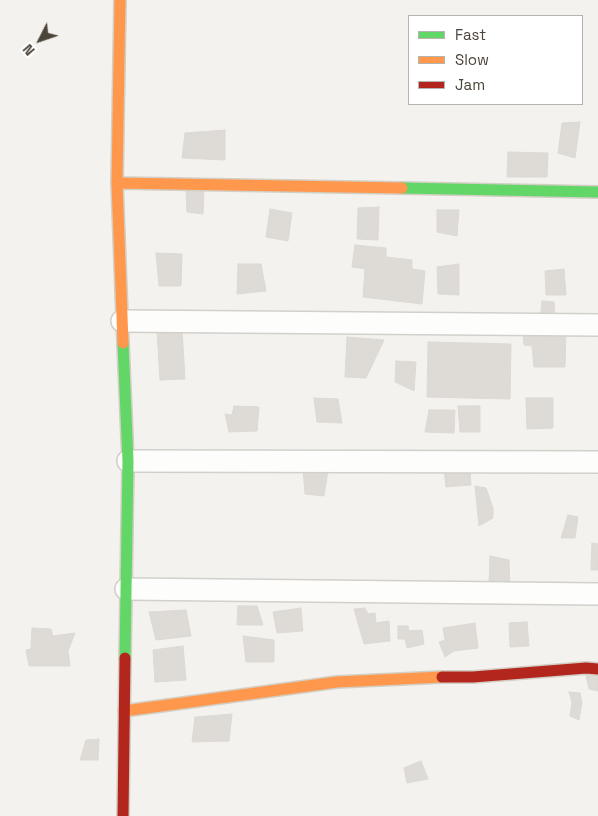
<!DOCTYPE html>
<html>
<head>
<meta charset="utf-8">
<style>
	body { margin:0 }
	#map { position:relative; width:598px; height:816px; overflow:hidden; background:#f4f2ee; font-family:"Space Grotesk",sans-serif }
	canvas { display:block }
	.legend { position:absolute; left:408px; top:15px; width:175px; height:90px; box-sizing:border-box; background:#fff; border:1px solid #b7b4b0; margin:0; padding:6px 9px; list-style:none; font-size:15px; color:#4b4439 }
	.legend li { display:flex; align-items:center; gap:10px; height:25px }
	.legend b { width:25px; border:1px solid #b7b4b0 }
	.north { position:absolute; left:15px; top:15px; width:50px; height:50px; -webkit-text-stroke:4px #fff; paint-order:stroke; rotate:229deg; font-size:14px; font-weight:700; line-height:20px; text-align:center; color:#4b4439 }
	.north::after { content:''; display:block; margin:auto; width:18px; height:22px; background:#4b4439; clip-path:polygon(50% 0,100% 100%,50% 72%,0 100%) }
</style>
</head>
<body>
<div id="map">
<canvas width="598" height="816"></canvas>
<ul class="legend">
<li><b style="height:6px;background:#63d668"></b>Fast</li>
<li><b style="height:6px;background:#ff974d"></b>Slow</li>
<li><b style="height:6px;background:#b3261e"></b>Jam</li>
</ul>
<div class="north">N</div>
</div>
<script>
const c = document.querySelector('canvas').getContext('2d');
c.lineJoin = 'round';
function paint(path, color) {
  c.fillStyle = color;
  c.fill(path, 'evenodd');
}
function poly(rows) {
  const path = new Path2D();
  for (const r of rows) {
    path.moveTo(r[0], r[1]);
    for (let i = 2; i < r.length; i += 2) path.lineTo(r[i], r[i + 1]);
  }
  return path;
}
function trace(path, color, width, dash) {
  c.strokeStyle = color;
  c.lineWidth = width;
  c.lineCap = dash ? 'butt' : 'round';
  c.setLineDash(dash || []);
  c.stroke(path);
}
const building = poly([
	[580,122,575,158,558,153,562,123,580,122],
	[225,130,225,160,182,158,185,133,225,130],
	[508,152,548,153,547,177,507,177,508,152],
	[186,189,204,189,203,214,187,212,186,189],
	[379,207,378,240,357,239,358,208,379,207],
	[270,209,292,213,288,241,266,237,270,209],
	[437,210,459,210,457,236,437,232,437,210],
	[355,245,386,248,386,257,412,260,412,269,425,271,422,304,363,297,365,269,352,267,355,245],
	[156,253,182,254,181,286,159,286,156,253],
	[238,264,261,264,266,291,237,294,238,264],
	[459,264,459,295,438,294,437,267,459,264],
	[564,269,566,295,546,295,545,271,564,269],
	[542,301,554,302,555,322,540,321,542,301],
	[182,329,185,379,160,380,157,331,182,329],
	[566,331,565,367,534,367,532,346,524,345,523,332,566,331],
	[347,337,384,340,366,378,345,377,347,337],
	[428,342,511,344,510,399,427,397,428,342],
	[396,361,416,362,414,391,395,382,396,361],
	[314,398,338,399,342,423,317,422,314,398],
	[526,398,553,398,553,428,527,429,526,398],
	[234,406,259,407,257,431,229,432,225,414,232,415,234,406],
	[458,406,480,406,480,432,460,432,458,406],
	[429,410,455,410,454,433,425,432,429,410],
	[303,468,328,471,324,496,305,494,303,468],
	[444,469,470,469,471,485,446,487,444,469],
	[475,486,486,488,493,508,493,518,479,526,475,486],
	[568,515,578,517,575,538,561,538,568,515],
	[592,543,598,544,598,570,591,570,592,543],
	[490,556,509,560,510,588,489,585,490,556],
	[238,606,257,606,263,625,237,625,238,606],
	[301,608,303,631,277,633,273,612,301,608],
	[365,608,368,614,375,613,376,623,389,621,390,641,364,644,354,609,365,608],
	[186,610,191,636,156,640,149,612,186,610],
	[527,622,529,646,510,647,509,623,527,622],
	[475,623,478,648,454,651,445,657,439,642,445,640,443,628,475,623],
	[398,626,408,626,409,631,422,630,424,644,407,648,405,639,398,639,398,626],
	[32,628,51,629,53,636,75,633,68,651,70,666,29,666,26,650,31,649,32,628],
	[243,636,274,640,274,662,246,662,243,636],
	[183,646,186,680,155,682,153,650,183,646],
	[598,670,598,691,589,689,585,671,598,670],
	[569,692,580,693,582,702,572,702,569,692],
	[572,702,582,702,579,720,570,716,572,702],
	[232,714,229,741,192,742,195,717,232,714],
	[99,739,98,760,80,760,86,740,99,739],
	[421,761,428,779,407,783,404,768,421,761]
]);
paint(building, '#dedbd6');
trace(building, '#dcd9d4', 1);
const street = poly([
	[122,321,598,325],
	[128,461,598,462],
	[126,589,598,594]
]);
const fast = poly([
	[402,188,598,192],
	[123,343,128,461,125,658]
]);
const slow = poly([
	[120,0,117,183,123,343],
	[117,183,402,188],
	[124,711,337,682,442,677]
]);
const jam = poly([
	[442,677,473,677,586,668,598,669],
	[123,816,125,658]
]);
trace(street, '#d2d0cb', 24);
trace(fast, '#d3cfc5', 14);
trace(slow, '#d3cfc5', 14);
trace(jam, '#d3cfc5', 14);
trace(street, '#fdfdfc', 21);
trace(fast, '#63d668', 11);
trace(slow, '#ff974d', 11);
trace(jam, '#b3261e', 11);
</script>
</body>
</html>
